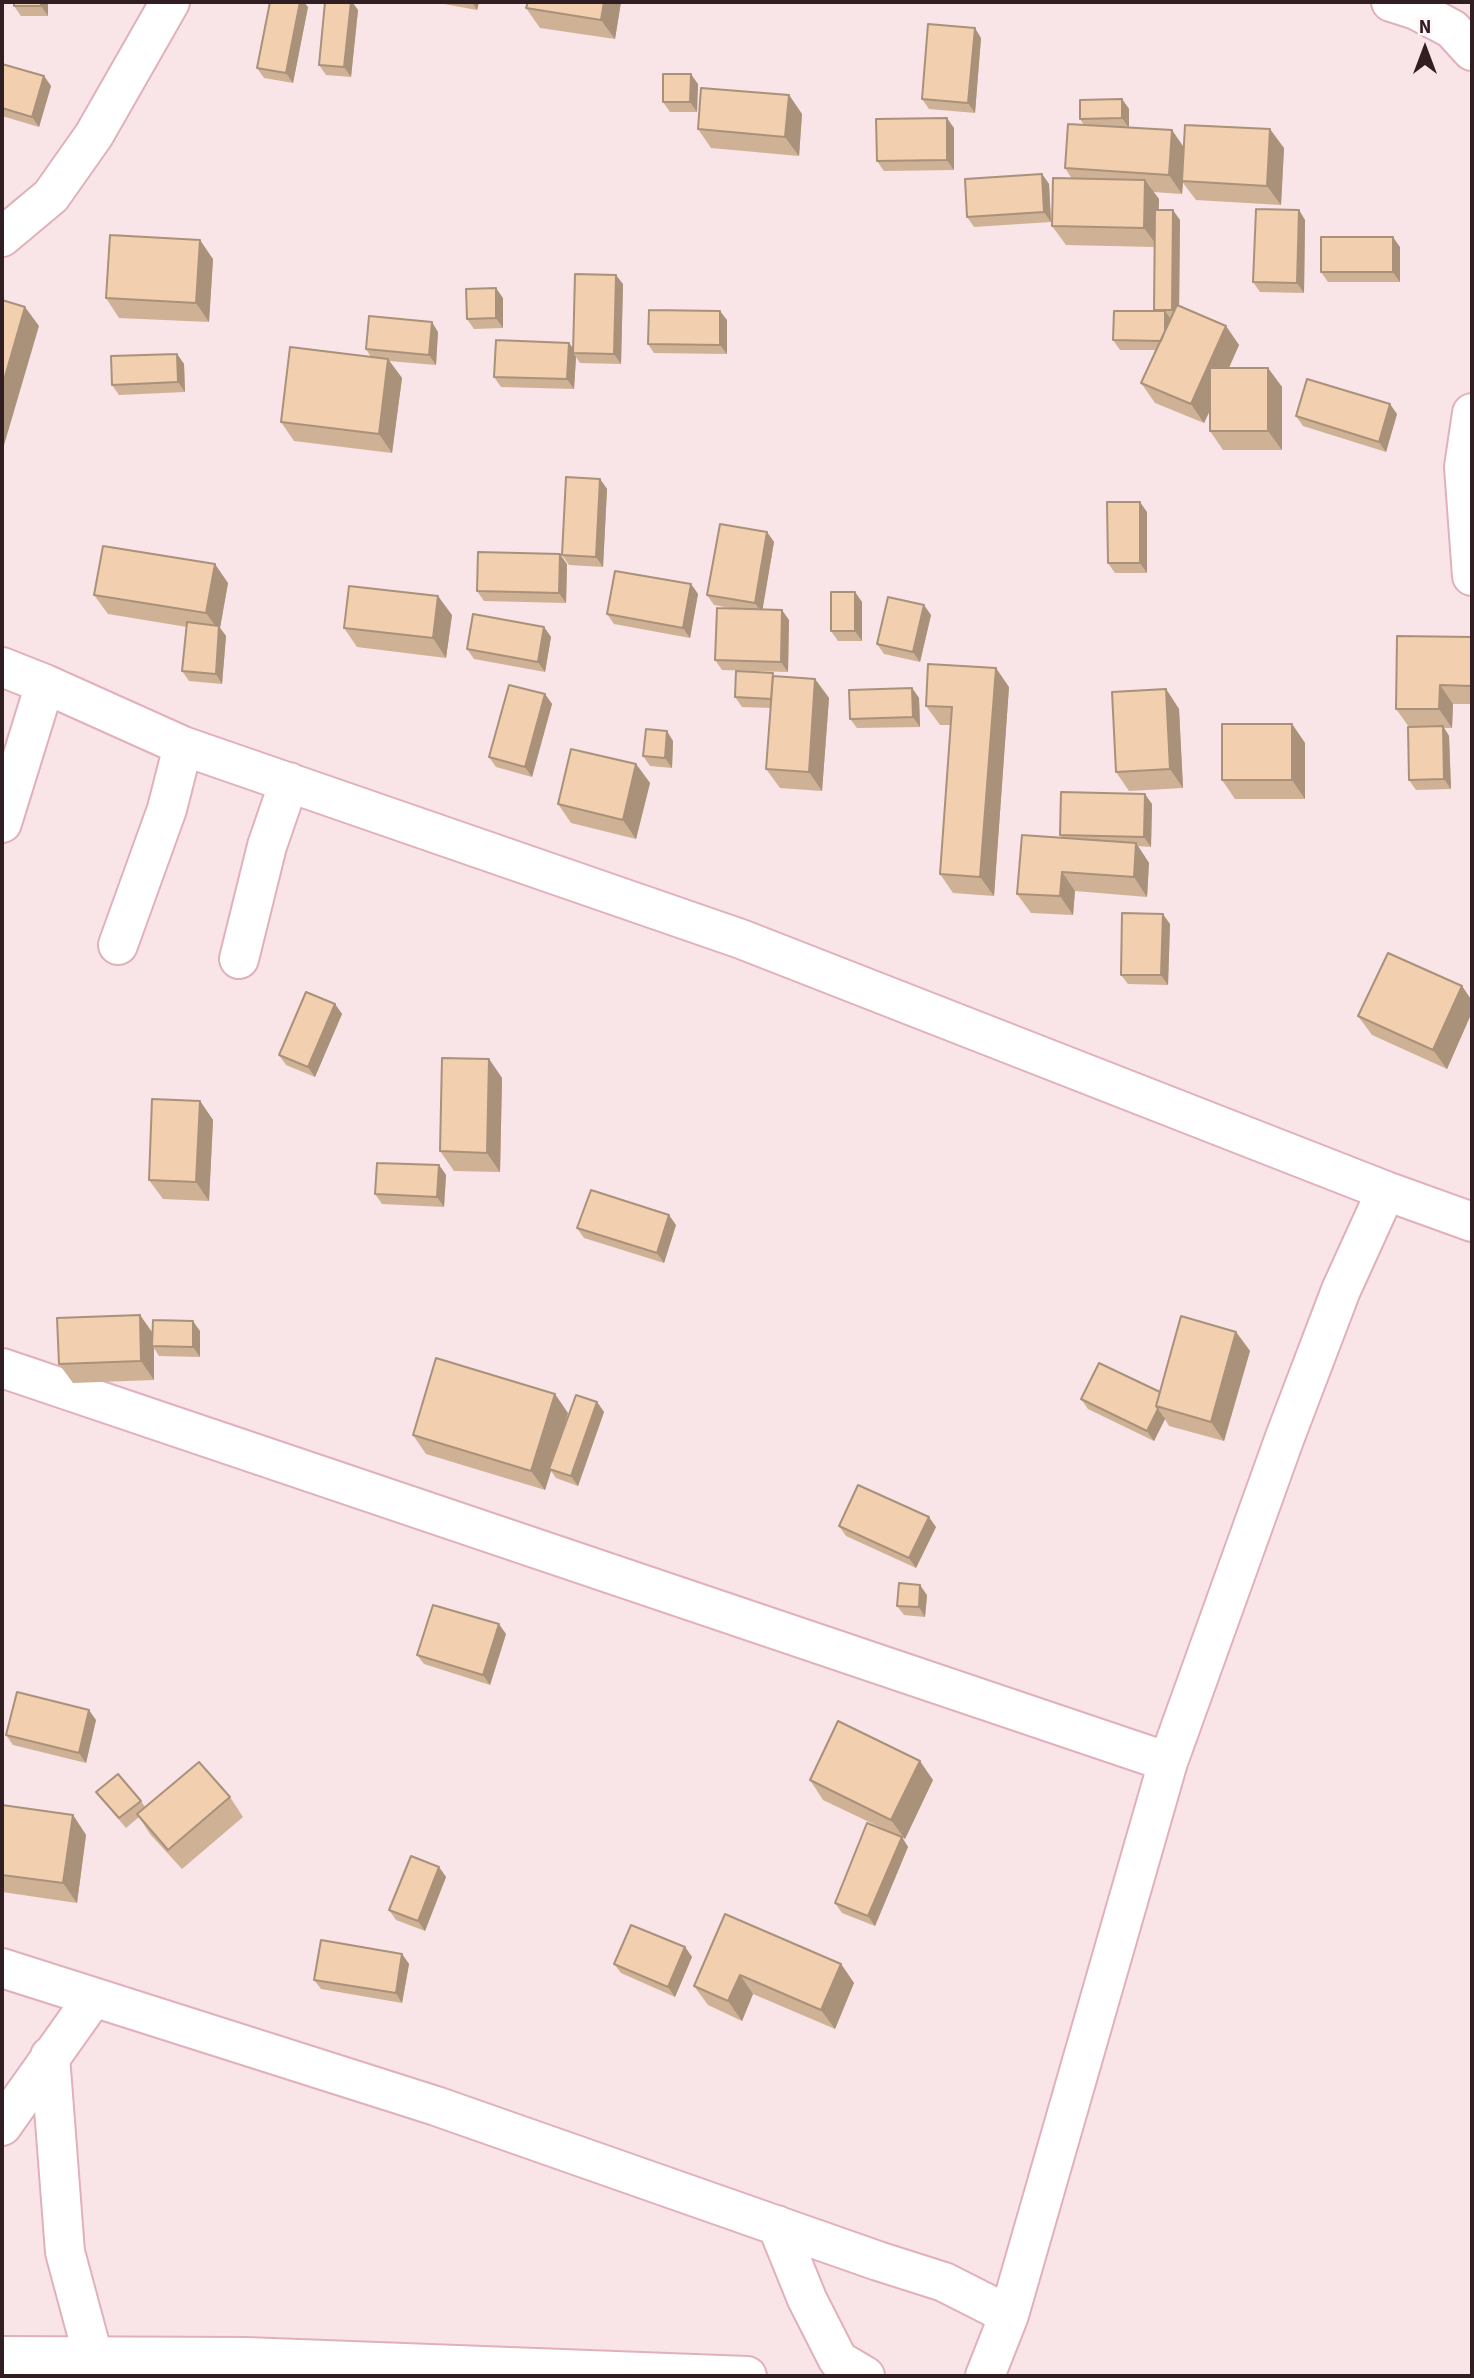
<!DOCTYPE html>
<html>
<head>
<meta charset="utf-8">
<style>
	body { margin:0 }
	#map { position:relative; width:1474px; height:2378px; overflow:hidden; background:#f9e4e8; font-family:"Source Sans 3",sans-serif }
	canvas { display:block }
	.frame { position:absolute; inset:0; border:4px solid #301e22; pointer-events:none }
	.north { position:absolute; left:1390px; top:14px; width:70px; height:70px; -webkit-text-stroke:5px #fff4f6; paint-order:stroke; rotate:0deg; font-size:19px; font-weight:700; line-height:28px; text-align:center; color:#301e22 }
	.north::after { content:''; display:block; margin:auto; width:24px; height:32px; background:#301e22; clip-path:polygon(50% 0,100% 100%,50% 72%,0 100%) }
</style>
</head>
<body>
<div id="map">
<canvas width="1474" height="2378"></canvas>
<div class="frame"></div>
<div class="north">N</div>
</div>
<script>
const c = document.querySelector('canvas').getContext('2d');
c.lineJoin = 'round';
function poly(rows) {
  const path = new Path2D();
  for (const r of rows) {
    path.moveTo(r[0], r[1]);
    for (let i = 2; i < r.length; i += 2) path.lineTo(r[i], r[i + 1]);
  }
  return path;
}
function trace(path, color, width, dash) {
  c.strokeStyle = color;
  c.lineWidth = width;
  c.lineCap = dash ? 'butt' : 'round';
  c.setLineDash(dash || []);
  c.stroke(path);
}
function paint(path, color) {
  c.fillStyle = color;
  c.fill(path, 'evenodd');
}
const minor = poly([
	[1391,2,1416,10,1452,29,1472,51],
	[2,237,51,196,94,135,170,2],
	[1472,413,1464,467,1472,576],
	[2,667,45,684,183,746,741,939,1386,1191,1472,1222],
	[2,823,45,684],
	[118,945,167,809,183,746],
	[239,959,267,846,289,782],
	[2,1368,1168,1762],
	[2,1968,436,2106,878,2261,944,2282,1009,2315],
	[50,2056,65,2252,93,2356],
	[2,2126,93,1998],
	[777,2225,807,2299,838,2360,865,2376],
	[2,2356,246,2357,747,2376],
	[985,2376,1009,2315,1168,1762,1285,1437,1341,1290,1386,1191]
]);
trace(minor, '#e1b1bb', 42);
trace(minor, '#fff', 38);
paint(poly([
	[48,2,48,16,21,16,14,6],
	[312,2,352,2,358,10,351,77,326,75,319,65,325,3],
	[433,2,479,2,477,10],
	[528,2,621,2,615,39,540,28,526,8],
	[308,7,293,83,264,78,257,68],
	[981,38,975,113,929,109,922,99],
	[2,64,44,76,51,86,39,127,2,116],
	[698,84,697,112,670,112,663,102],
	[789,95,802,114,799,156,711,148,698,129],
	[1122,99,1129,109,1129,128,1184,148,1284,148,1281,205,1196,200,1183,183,1182,194,1153,192,1159,199,1158,210,1180,220,1179,306,1226,326,1239,345,1229,368,1268,368,1282,387,1282,450,1223,450,1210,431,1210,411,1204,423,1155,403,1141,383,1156,350,1120,350,1113,340,1155,311,1154,310,1154,247,1066,245,1052,226,1072,179,1065,168,1084,125,1080,119],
	[954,128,954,170,884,171,877,161],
	[1042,174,1049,184,1051,222,974,227,967,217],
	[1299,210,1305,220,1304,293,1260,292,1253,282],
	[1400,247,1400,282,1328,282,1321,272],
	[213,259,209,322,119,318,106,298],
	[623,284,621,364,580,363,576,357,574,389,501,387,494,377,569,343,573,348],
	[503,298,503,328,474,329,467,319],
	[727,320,727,354,654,353,648,344],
	[438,332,436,365,389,361,402,378,392,453,294,441,281,422,371,357,366,349],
	[177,354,184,364,185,392,119,395,112,385],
	[1397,414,1386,452,1303,426,1296,416],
	[600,479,607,489,603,567,569,565,562,555],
	[1147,512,1147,573,1115,573,1108,563],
	[767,532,774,542,762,609,789,620,788,672,722,670,715,660,736,609,714,605,707,595],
	[567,564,566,603,484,601,477,591],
	[228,583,220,628,226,636,222,684,189,681,182,671,187,627,108,614,94,595],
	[691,584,698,594,690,638,614,624,607,614],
	[855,592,862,602,862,641,838,641,831,631],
	[452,615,446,658,357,647,344,628],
	[931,615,920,662,884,654,877,644],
	[544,627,551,637,545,672,474,659,467,649],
	[1472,637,1472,704,1453,704,1452,728,1444,728,1449,736,1451,789,1416,790,1409,780,1409,727,1396,709],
	[775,676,815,679,829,698,822,791,780,788,766,769,771,708,742,707,735,697],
	[1009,687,994,896,953,893,940,874,951,725,940,725,926,706],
	[912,688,919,698,920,727,857,728,850,719],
	[1166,689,1179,709,1183,788,1129,791,1116,772],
	[545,694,552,704,532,777,496,767,489,757],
	[1292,724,1305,743,1305,799,1235,799,1222,780],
	[673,741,672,768,650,766,643,756],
	[636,764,650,783,636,839,571,823,558,804],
	[1152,804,1151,847,1138,846,1149,863,1147,897,1075,891,1073,915,1031,913,1017,894,1062,838,1060,835],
	[1170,924,1168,985,1128,984,1121,975],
	[1462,986,1472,1001,1472,1012,1447,1069,1372,1035,1358,1016],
	[335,1004,342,1014,315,1077,286,1065,279,1055],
	[489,1059,502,1078,500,1172,454,1171,440,1151],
	[200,1101,213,1120,209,1201,163,1199,149,1180],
	[439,1165,446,1175,444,1207,382,1204,375,1194],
	[676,1225,664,1263,584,1238,577,1228],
	[140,1315,153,1333,200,1331,200,1357,159,1356,154,1348,154,1380,73,1383,59,1364],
	[1236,1332,1250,1351,1224,1441,1169,1426,1165,1419,1154,1441,1088,1409,1081,1399,1160,1392],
	[597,1402,604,1412,578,1486,556,1478,551,1471,545,1490,426,1454,413,1435,568,1413,564,1427],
	[839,1526,936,1527,916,1568,846,1536],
	[927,1595,925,1617,904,1615,897,1606],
	[506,1634,490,1685,424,1664,417,1655],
	[96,1720,86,1763,13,1745,6,1735],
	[810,1780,933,1780,905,1839,902,1838,908,1847,875,1926,842,1913,835,1903,890,1832,823,1800],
	[96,1792,141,1801,145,1807,230,1797,243,1817,182,1869,150,1834,139,1817,126,1828,103,1801],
	[2,1805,73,1815,86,1835,77,1903,2,1892],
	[439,1867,446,1877,425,1931,396,1920,389,1910],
	[725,1914,841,1964,854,1983,835,2029,753,1994,742,2021,708,2005,694,1986],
	[685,1947,692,1957,675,1997,621,1973,614,1964],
	[402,1954,409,1964,402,2003,321,1989,314,1980]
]), '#cfb296');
paint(poly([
	[41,2,48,2,48,16,41,6],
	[300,2,304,2,308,7,293,83,286,73],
	[351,2,352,2,358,10,351,77,344,67],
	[472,2,479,2,477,10],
	[604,2,621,2,615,39,601,20],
	[975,28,981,38,975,113,968,103],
	[691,74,698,84,697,112,690,102],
	[44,76,51,86,39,127,32,117],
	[789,95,802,114,799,156,785,137],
	[1122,99,1129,109,1129,128,1122,118],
	[947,118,954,128,954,170,947,160],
	[1270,129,1284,148,1281,205,1267,186],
	[1172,130,1185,149,1182,194,1169,175],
	[1042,174,1049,184,1051,222,1044,212],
	[1145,180,1159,199,1158,247,1144,228],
	[1173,210,1180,220,1179,319,1172,310],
	[1299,210,1305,220,1304,293,1297,283],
	[1393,237,1400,247,1400,282,1393,272],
	[200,240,213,259,209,322,196,303],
	[616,275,623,284,621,364,614,354],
	[496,288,503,298,503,328,496,318],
	[25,307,39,326,2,452,2,387],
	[720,311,727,320,727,354,720,345],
	[1165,311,1172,321,1165,341],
	[432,322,438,332,436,365,429,355],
	[1226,326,1239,345,1204,423,1191,404],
	[569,343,576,352,573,353,576,357,574,389,567,379],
	[177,354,184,364,185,392,178,382],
	[388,359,402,378,392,453,379,434],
	[1268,368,1282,387,1282,450,1268,431],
	[1390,404,1397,414,1386,452,1379,442],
	[600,479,607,489,603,567,596,557],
	[1140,502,1147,512,1147,573,1140,563],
	[767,532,774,542,762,613,755,603],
	[560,554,567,564,566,603,559,593],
	[215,564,228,583,220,628,226,636,222,684,216,674,219,631,206,613],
	[691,584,698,594,690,638,683,628],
	[855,592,862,602,862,641,855,631],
	[438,596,452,615,446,658,433,638],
	[924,605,931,615,920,662,913,652],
	[782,610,789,620,788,672,781,662],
	[544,627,551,637,545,672,538,662],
	[996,668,1009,687,994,896,980,877],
	[815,679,829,698,822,791,809,772],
	[1440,685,1453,704,1452,728,1439,709],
	[912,688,919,698,920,727,913,717],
	[1166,689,1179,709,1183,788,1170,769],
	[545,694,552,704,532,777,525,767],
	[1292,724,1305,743,1305,799,1292,780],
	[1443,726,1449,736,1451,789,1444,779],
	[667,731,673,741,672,768,665,758],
	[636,764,650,783,636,839,623,820],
	[1145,794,1152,804,1151,847,1144,837],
	[1136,843,1149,863,1147,897,1134,877],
	[1062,872,1075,891,1073,915,1060,896],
	[1163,914,1170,924,1168,985,1161,975],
	[1462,986,1472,1001,1472,1012,1447,1069,1433,1050],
	[335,1004,342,1014,315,1077,308,1067],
	[489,1059,502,1078,500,1172,487,1153],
	[200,1101,213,1120,209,1201,196,1182],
	[439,1165,446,1175,444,1207,437,1197],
	[669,1215,676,1225,664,1263,657,1253],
	[140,1315,153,1334,152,1346,154,1348,154,1380,141,1361],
	[193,1321,200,1331,200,1357,193,1347],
	[1236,1332,1250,1351,1224,1441,1211,1422],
	[555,1394,568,1413,551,1469,549,1469,551,1471,545,1490,531,1471],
	[597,1402,604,1412,578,1486,571,1476],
	[1158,1409,1165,1419,1154,1441,1147,1431],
	[929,1517,936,1527,916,1568,909,1558],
	[920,1585,927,1595,925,1617,919,1607],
	[499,1624,506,1634,490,1685,483,1675],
	[89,1710,96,1720,86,1763,79,1753],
	[920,1761,933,1780,905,1839,891,1820],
	[73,1815,86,1835,77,1903,63,1883],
	[902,1837,908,1847,875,1926,868,1916],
	[439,1867,446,1877,425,1931,418,1921],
	[685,1947,692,1957,675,1997,668,1987],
	[402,1954,409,1964,402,2003,396,1993],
	[841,1964,854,1983,835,2029,821,2010],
	[740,1975,753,1994,742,2021,728,2001]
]), '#a9917a');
const building = poly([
	[14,2,41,2,41,6,14,6,14,2],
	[270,2,300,2,286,73,257,68,270,2],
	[325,2,351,2,344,67,319,65,325,2],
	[528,2,604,2,601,20,526,8,528,2],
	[928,24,975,28,968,103,922,99,928,24],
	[2,64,44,76,32,117,2,108,2,64],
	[663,74,691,74,690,102,663,102,663,74],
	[701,88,789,95,785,137,698,129,701,88],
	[1122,99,1122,118,1080,119,1080,100,1122,99],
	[947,118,947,160,877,161,876,119,947,118],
	[1068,124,1172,130,1169,175,1065,168,1068,124],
	[1185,125,1270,129,1267,186,1182,181,1185,125],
	[1042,174,1044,212,967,217,965,179,1042,174],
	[1053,178,1145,180,1144,228,1052,226,1053,178],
	[1256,209,1299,210,1297,283,1253,282,1256,209],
	[1155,210,1173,210,1172,310,1154,310,1155,210],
	[110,235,200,240,196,303,106,298,110,235],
	[1321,237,1393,237,1393,272,1321,272,1321,237],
	[575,274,616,275,614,354,573,353,575,274],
	[496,288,496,318,467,319,466,289,496,288],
	[2,300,25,307,2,387,2,300],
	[1177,305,1226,326,1191,404,1141,383,1177,305],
	[649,310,720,311,720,345,648,344,649,310],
	[1114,311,1165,311,1165,331,1161,341,1113,340,1114,311],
	[369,316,432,322,429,355,366,349,369,316],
	[496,340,569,343,567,379,494,377,496,340],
	[290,347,388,359,379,434,281,422,290,347],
	[177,354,178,382,112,385,111,356,177,354],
	[1210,368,1268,368,1268,431,1210,431,1210,368],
	[1307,379,1390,404,1379,442,1296,416,1307,379],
	[566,477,600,479,596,557,562,555,566,477],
	[1107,502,1140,502,1140,563,1108,563,1107,502],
	[720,524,767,532,755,603,707,595,720,524],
	[103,546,215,564,206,613,94,595,103,546],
	[478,552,560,554,559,593,477,591,478,552],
	[615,571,691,584,683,628,607,614,615,571],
	[349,586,438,596,433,638,344,628,349,586],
	[831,592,855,592,855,631,831,631,831,592],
	[888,597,924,605,913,652,877,644,888,597],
	[717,608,782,610,781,662,715,660,717,608],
	[473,614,544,627,538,662,467,649,473,614],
	[187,622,219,626,216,674,182,671,187,622],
	[1397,636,1472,637,1472,686,1440,685,1439,709,1396,709,1397,636],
	[928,664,996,668,980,877,940,874,952,707,926,706,928,664],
	[736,671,773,673,771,699,735,697,736,671],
	[773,676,815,679,809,772,766,769,773,676],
	[509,685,545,694,525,767,489,757,509,685],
	[912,688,913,717,850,719,849,690,912,688],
	[1166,689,1170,769,1116,772,1112,692,1166,689],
	[1222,724,1292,724,1292,780,1222,780,1222,724],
	[1443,726,1444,779,1409,780,1408,727,1443,726],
	[646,729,667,731,665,758,643,756,646,729],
	[571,749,636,764,623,820,558,804,571,749],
	[1061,792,1145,794,1144,837,1060,835,1061,792],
	[1022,835,1136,843,1134,877,1062,872,1060,896,1017,894,1022,835],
	[1122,913,1163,914,1161,975,1121,975,1122,913],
	[1388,953,1462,986,1433,1050,1358,1016,1388,953],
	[306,992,335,1004,308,1067,279,1055,306,992],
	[442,1058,489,1059,487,1153,440,1151,442,1058],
	[152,1099,200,1101,196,1182,149,1180,152,1099],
	[377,1163,439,1165,437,1197,375,1194,377,1163],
	[591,1190,669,1215,657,1253,577,1228,591,1190],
	[140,1315,141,1361,59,1364,57,1318,140,1315],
	[1181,1316,1236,1332,1211,1422,1156,1406,1181,1316],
	[153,1320,193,1321,193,1347,152,1346,153,1320],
	[436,1358,555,1394,531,1471,413,1435,436,1358],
	[1099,1363,1160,1392,1156,1406,1158,1409,1147,1431,1081,1399,1099,1363],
	[576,1395,597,1402,571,1476,549,1469,576,1395],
	[858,1485,929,1517,909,1558,839,1526,858,1485],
	[899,1583,920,1585,919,1607,897,1606,899,1583],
	[433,1605,499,1624,483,1675,417,1655,433,1605],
	[17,1692,89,1710,79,1753,6,1735,17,1692],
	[838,1721,920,1761,891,1820,810,1780,838,1721],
	[199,1762,230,1797,168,1850,137,1814,199,1762],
	[118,1774,141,1801,119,1818,96,1792,118,1774],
	[2,1805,73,1815,63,1883,2,1875,2,1805],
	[867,1823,902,1837,868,1916,835,1903,867,1823],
	[411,1856,439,1867,418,1921,389,1910,411,1856],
	[725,1914,841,1964,821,2010,740,1975,728,2001,694,1986,725,1914],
	[631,1925,685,1947,668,1987,614,1964,631,1925],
	[321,1940,402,1954,396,1993,314,1980,321,1940]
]);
paint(building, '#f1cfaf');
trace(building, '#a9917a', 2);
</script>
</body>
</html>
